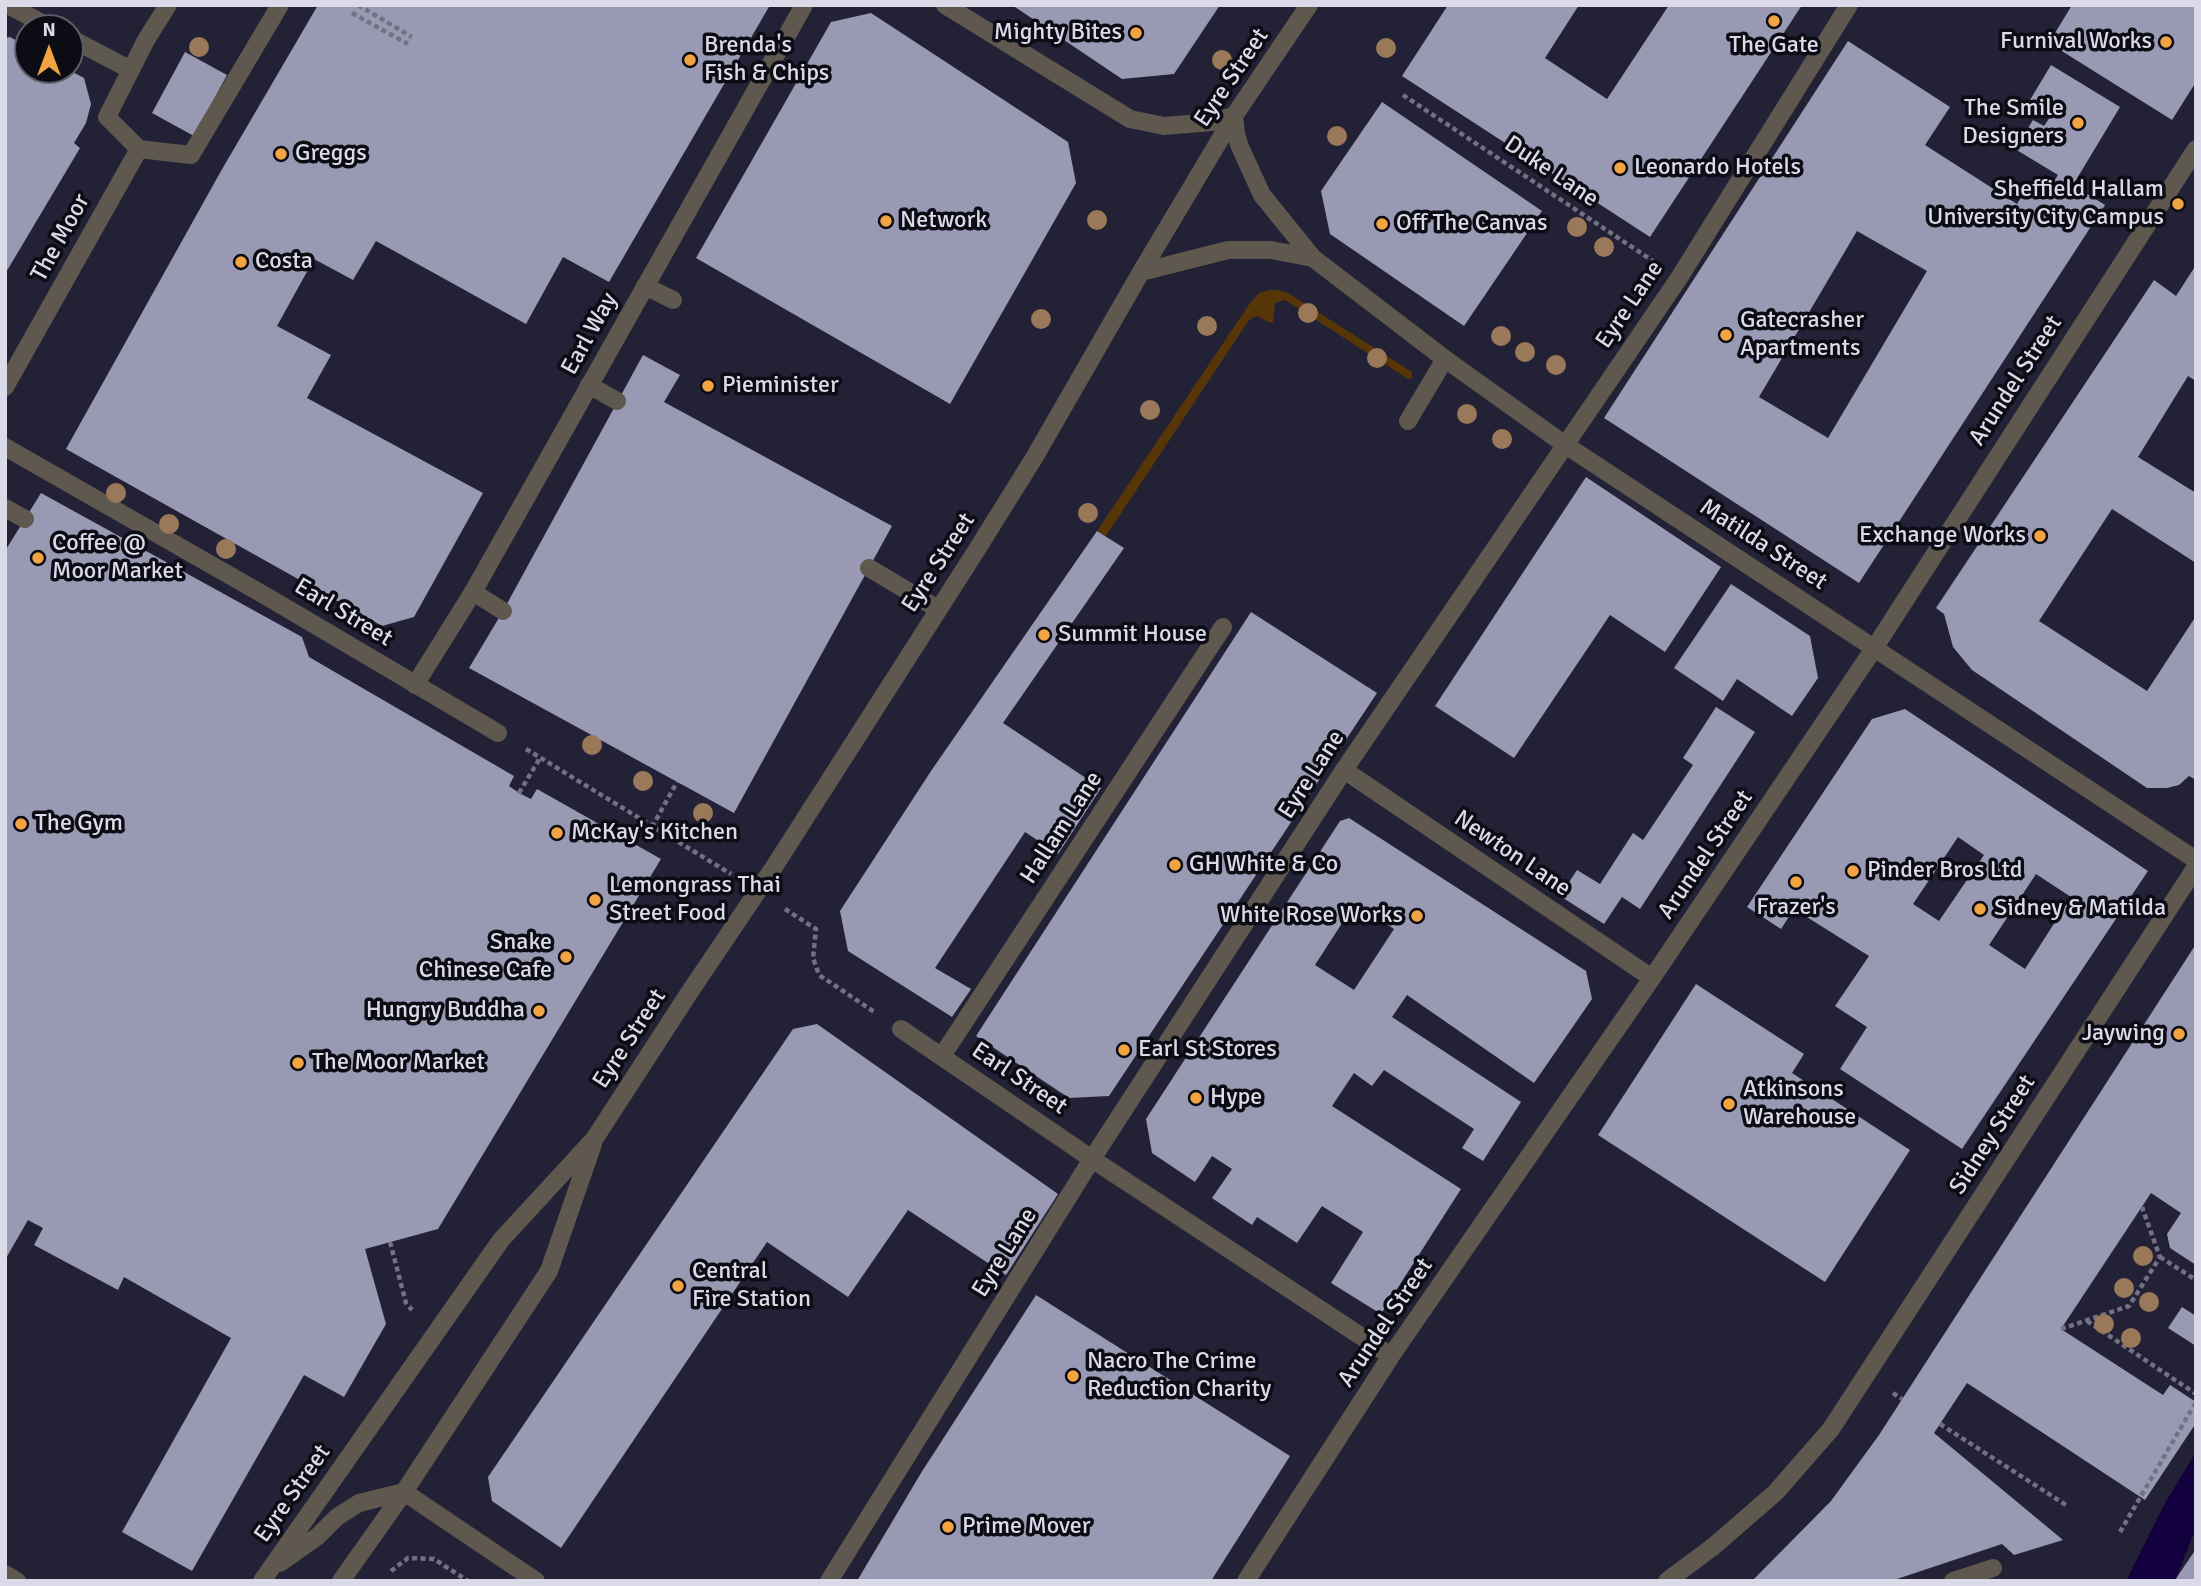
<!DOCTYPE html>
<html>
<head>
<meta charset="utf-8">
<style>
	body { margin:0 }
	#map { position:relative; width:2201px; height:1586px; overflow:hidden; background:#222135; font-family:Signika,sans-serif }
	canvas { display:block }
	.frame { position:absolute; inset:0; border:7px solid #dadae8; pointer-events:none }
	.north { position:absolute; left:14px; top:14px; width:70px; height:70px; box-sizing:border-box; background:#0c0c15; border:2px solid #5e5e69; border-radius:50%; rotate:0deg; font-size:19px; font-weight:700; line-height:28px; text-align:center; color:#dadae8 }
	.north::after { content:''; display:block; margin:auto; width:24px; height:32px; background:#f3a442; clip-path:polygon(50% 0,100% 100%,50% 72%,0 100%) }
</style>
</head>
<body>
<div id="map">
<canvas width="2201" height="1586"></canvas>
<div class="frame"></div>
<div class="north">N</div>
</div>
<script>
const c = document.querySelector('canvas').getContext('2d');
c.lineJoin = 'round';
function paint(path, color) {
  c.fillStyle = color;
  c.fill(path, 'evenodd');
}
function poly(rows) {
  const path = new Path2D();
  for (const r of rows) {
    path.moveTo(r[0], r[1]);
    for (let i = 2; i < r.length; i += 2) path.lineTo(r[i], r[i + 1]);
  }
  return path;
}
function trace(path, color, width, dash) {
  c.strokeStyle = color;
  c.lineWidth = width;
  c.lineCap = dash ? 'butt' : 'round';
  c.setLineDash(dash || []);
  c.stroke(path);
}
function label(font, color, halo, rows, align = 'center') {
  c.font = font + ' Signika,sans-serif';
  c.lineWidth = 7;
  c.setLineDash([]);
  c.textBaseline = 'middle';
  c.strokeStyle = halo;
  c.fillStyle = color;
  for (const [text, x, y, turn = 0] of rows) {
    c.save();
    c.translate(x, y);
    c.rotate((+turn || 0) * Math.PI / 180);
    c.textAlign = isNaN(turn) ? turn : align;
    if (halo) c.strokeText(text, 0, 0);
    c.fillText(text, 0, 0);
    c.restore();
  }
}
paint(poly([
	[1269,290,1279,290,1288,293,1412,372,1412,378,1408,379,1285,300,1275,303,1273,322,1270,323,1257,316,1249,320,1106,536,1097,531,1250,303,1259,293]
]), '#563507');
paint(poly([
	[2196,1452,2196,1528,2175,1581,2126,1581,2165,1503]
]), '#12003f');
paint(poly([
	[318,5,770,5,609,282,563,257,526,324,376,241,353,280,314,259,277,326,331,355,307,398,483,493,414,617,382,626,66,449,221,171],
	[1012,5,1220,5,1174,74,1122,79],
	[1448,5,1579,5,1545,58,1607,99,1669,5,1802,5,1650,237,1402,76],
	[2072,5,2196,5,2196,82,2172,120,2049,43],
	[871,13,1068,142,1076,183,950,404,696,258,831,22],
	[10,37,28,47,28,70,69,70,84,78,91,104,86,123,74,143,80,148,5,274,5,38],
	[1848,41,1950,107,1925,145,2017,204,2027,187,2044,198,2058,175,2015,149,2033,120,2044,126,2052,114,2030,100,2051,65,2120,107,2073,185,2105,205,1859,583,1604,418],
	[1857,231,1927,271,1828,438,1759,397],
	[185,52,227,75,194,136,152,113],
	[1382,102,1542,211,1464,326,1330,234,1321,191],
	[2196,265,2196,381,2188,376,2138,457,2196,493,2196,563,2112,509,2039,621,2147,691,2196,616,2196,780,2189,776,2179,785,2167,788,2147,788,1972,670,1953,647,1944,614,1936,608,2154,280,2176,296],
	[643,355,680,375,664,402,892,526,734,813,469,668,503,611],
	[1586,477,1721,567,1665,652,1610,615,1514,758,1435,706],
	[41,493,302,637,309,657,514,776,509,786,519,793,531,799,537,789,661,859,438,1229,365,1249,386,1324,344,1397,304,1375,192,1571,122,1532,231,1338,124,1277,118,1290,34,1245,43,1228,28,1220,5,1260,5,551],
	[1097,531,1124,548,1003,723,1101,788,1058,854,1025,832,935,968,971,989,952,1017,848,951,840,911,931,771],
	[1731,584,1810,636,1818,678,1792,716,1737,679,1723,701,1674,668],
	[1251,612,1377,693,1109,1096,1069,1098,976,1036],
	[1716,707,1755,732,1640,909,1622,897,1604,924,1560,896,1577,870,1600,884,1633,833,1643,840,1693,765,1683,758],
	[1905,709,2148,871,1962,1149,1840,1069,1867,1027,1835,1006,1869,956,1794,909,1781,929,1747,907,1872,719],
	[1958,837,1984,855,1939,921,1913,904],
	[2036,874,2071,897,2025,969,1989,945],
	[1349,818,1586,971,1592,999,1534,1083,1407,995,1392,1017,1521,1102,1483,1161,1462,1148,1474,1129,1384,1070,1372,1086,1354,1073,1332,1106,1461,1189,1381,1314,1331,1283,1363,1232,1322,1206,1297,1243,1257,1217,1252,1225,1212,1198,1232,1169,1212,1156,1195,1182,1152,1153,1146,1119,1340,821],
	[1355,903,1394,929,1354,990,1315,965],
	[2196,944,2196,1265,2170,1248,2167,1234,2181,1213,2151,1193,2061,1329,2163,1395,2170,1385,2196,1402,2196,1423,2145,1500,1967,1383,1934,1433,2063,1540,2014,1555,2002,1544,1891,1581,1752,1581,1831,1501,1879,1435],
	[1696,984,1804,1054,1792,1073,1910,1150,1825,1282,1598,1135],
	[817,1024,1058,1194,1006,1275,908,1210,848,1297,767,1242,561,1548,492,1501,488,1477,793,1029],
	[1036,1295,1290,1456,1211,1581,857,1581,921,1473],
	[2182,1307,2196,1316,2196,1346,2168,1328],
	[2196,1549,2196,1581,2175,1581,2177,1577]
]), '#9999b3');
trace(poly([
	[358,5,412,37],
	[352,13,408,44],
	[1403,95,1653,261],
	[526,749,731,874],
	[519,793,540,758],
	[652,827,677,782],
	[785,909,816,929,813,958,819,975,876,1013],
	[390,1242,406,1303,412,1310],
	[2160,1257,2196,1280],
	[2087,1321,2196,1394],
	[2061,1329,2129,1306,2160,1257,2142,1207],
	[1893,1393,1902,1399],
	[1940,1424,2066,1505],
	[2120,1532,2196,1402],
	[391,1571,408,1558,434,1559,468,1581]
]), '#737283', 4.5, [5, 3.5]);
trace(poly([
	[645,286,673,300],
	[589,385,617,401],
	[1408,421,1445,359],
	[869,568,938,609],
	[473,592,503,611],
	[1953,1581,1993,1568]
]), '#5f584f', 18);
trace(poly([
	[8,5,51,28],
	[70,38,131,70],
	[139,149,191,155,280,5],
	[5,387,139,149,107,117,146,40,168,5],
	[5,447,271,599],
	[5,508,25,519]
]), '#5f584f', 18);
trace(poly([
	[945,5,1130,119,1164,126,1212,122,1234,116],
	[271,599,498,733],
	[415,685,473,592,804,5],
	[1344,770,1652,978],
	[901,1029,1092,1159,1391,1356],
	[942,1056,1223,627],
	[404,1492,536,1581],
	[5,1574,17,1581],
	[829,1581,1092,1159,1344,770,1679,278,1849,5],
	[1246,1581,1391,1356,1652,978,1875,647,2196,149],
	[1667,1581,1714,1546,1776,1492,1831,1429,2196,867]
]), '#5f584f', 18);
trace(poly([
	[1234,116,1236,134,1240,147,1262,195,1313,258,1445,359,1564,444,2196,860],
	[1141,272,1228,250,1271,250,1313,258],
	[280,1563,318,1536,337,1517,359,1503,404,1492],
	[262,1581,501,1240,595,1138,689,993,774,867,976,551,1034,458,1141,272,1234,116,1309,5],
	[341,1581,404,1492,549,1271,593,1144]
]), '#5f584f', 18);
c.fillStyle = '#9a785a';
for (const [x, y] of [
	[199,47],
	[1386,48],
	[1222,60],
	[1337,136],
	[1097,220],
	[1577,227],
	[1604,247],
	[1308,313],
	[1041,319],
	[1207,326],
	[1501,336],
	[1525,352],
	[1377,358],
	[1556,365],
	[1150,410],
	[1467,414],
	[1502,439],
	[116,493],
	[1088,513],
	[169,524],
	[226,549],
	[592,745],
	[643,781],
	[703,813],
	[2143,1256],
	[2124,1288],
	[2149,1302],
	[2104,1324],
	[2131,1338]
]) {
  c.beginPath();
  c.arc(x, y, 10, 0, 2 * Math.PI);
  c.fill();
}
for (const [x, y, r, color] of [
	[1774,21,7,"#f3a442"],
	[1136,33,7,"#f3a442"],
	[2166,42,7,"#f3a442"],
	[690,60,7,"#f3a442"],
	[2078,123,7,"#f3a442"],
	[281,154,7,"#f3a442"],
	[1620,168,7,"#f3a442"],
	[2178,204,7,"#f3a442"],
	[886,221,7,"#f3a442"],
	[1382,224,7,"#f3a442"],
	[241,262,7,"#f3a442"],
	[1726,335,7,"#f3a442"],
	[708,386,7,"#f3a442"],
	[2040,536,7,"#f3a442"],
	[38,558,7,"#f3a442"],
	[1044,635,7,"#f3a442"],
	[21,824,7,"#f3a442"],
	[557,833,7,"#f3a442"],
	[1175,865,7,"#f3a442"],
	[1853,871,7,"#f3a442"],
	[1796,882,7,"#f3a442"],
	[595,900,7,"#f3a442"],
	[1980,909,7,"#f3a442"],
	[1417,916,7,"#f3a442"],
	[566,957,7,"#f3a442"],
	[539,1011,7,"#f3a442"],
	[2179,1034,7,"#f3a442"],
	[1124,1050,7,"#f3a442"],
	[298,1063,7,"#f3a442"],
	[1196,1098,7,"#f3a442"],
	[1729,1104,7,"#f3a442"],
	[678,1286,7,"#f3a442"],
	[1073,1376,7,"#f3a442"],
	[948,1527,7,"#f3a442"]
]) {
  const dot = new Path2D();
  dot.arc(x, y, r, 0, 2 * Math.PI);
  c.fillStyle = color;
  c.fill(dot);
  trace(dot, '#0c0c15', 2.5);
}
label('24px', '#dadae8', '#0c0c15', [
	["Mighty Bites",1122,33,"right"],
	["Furnival Works",2152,42,"right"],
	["Brenda's",704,46],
	["Fish & Chips",704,74],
	["The Gate",1774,46,"center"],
	["The Smile",2064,109,"right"],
	["Designers",2064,137,"right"],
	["Greggs",295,154],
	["Leonardo Hotels",1634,168],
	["Sheffield Hallam",2164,190,"right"],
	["University City Campus",2164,218,"right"],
	["Network",900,221],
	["Off The Canvas",1396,224],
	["Costa",255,262],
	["Gatecrasher",1740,321],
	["Apartments",1740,349],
	["Pieminister",722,386],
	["Exchange Works",2026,536,"right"],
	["Coffee @",52,544],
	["Moor Market",52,572],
	["Summit House",1058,635],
	["The Gym",35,824],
	["McKay's Kitchen",571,833],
	["GH White & Co",1189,865],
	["Pinder Bros Ltd",1867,871],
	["Lemongrass Thai",609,886],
	["Street Food",609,914],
	["Frazer's",1796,908,"center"],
	["Sidney & Matilda",1994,909],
	["White Rose Works",1403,916,"right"],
	["Snake",552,943,"right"],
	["Chinese Cafe",552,971,"right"],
	["Hungry Buddha",525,1011,"right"],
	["Jaywing",2165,1034,"right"],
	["Earl St Stores",1138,1050],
	["The Moor Market",312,1063],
	["Atkinsons",1743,1090],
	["Warehouse",1743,1118],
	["Hype",1210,1098],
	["Central",692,1272],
	["Fire Station",692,1300],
	["Nacro The Crime",1087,1362],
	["Reduction Charity",1087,1390],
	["Prime Mover",962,1527]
], 'left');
label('24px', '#dadae8', '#0c0c15', [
	["Eyre Street",1232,78,-56],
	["Duke Lane",1551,172,34],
	["The Moor",61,238,-61],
	["Eyre Lane",1630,305,-56],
	["Earl Way",590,334,-61],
	["Arundel Street",2016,381,-57],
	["Matilda Street",1763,545,33],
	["Eyre Street",939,563,-57],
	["Earl Street",343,613,31],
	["Eyre Lane",1312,775,-57],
	["Hallam Lane",1062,828,-57],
	["Newton Lane",1512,854,34],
	["Arundel Street",1706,855,-56],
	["Eyre Street",630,1039,-57],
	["Earl Street",1019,1079,34],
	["Sidney Street",1993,1135,-57],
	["Eyre Lane",1005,1253,-58],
	["Arundel Street",1386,1323,-56],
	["Eyre Street",293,1494,-55]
]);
</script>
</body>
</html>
